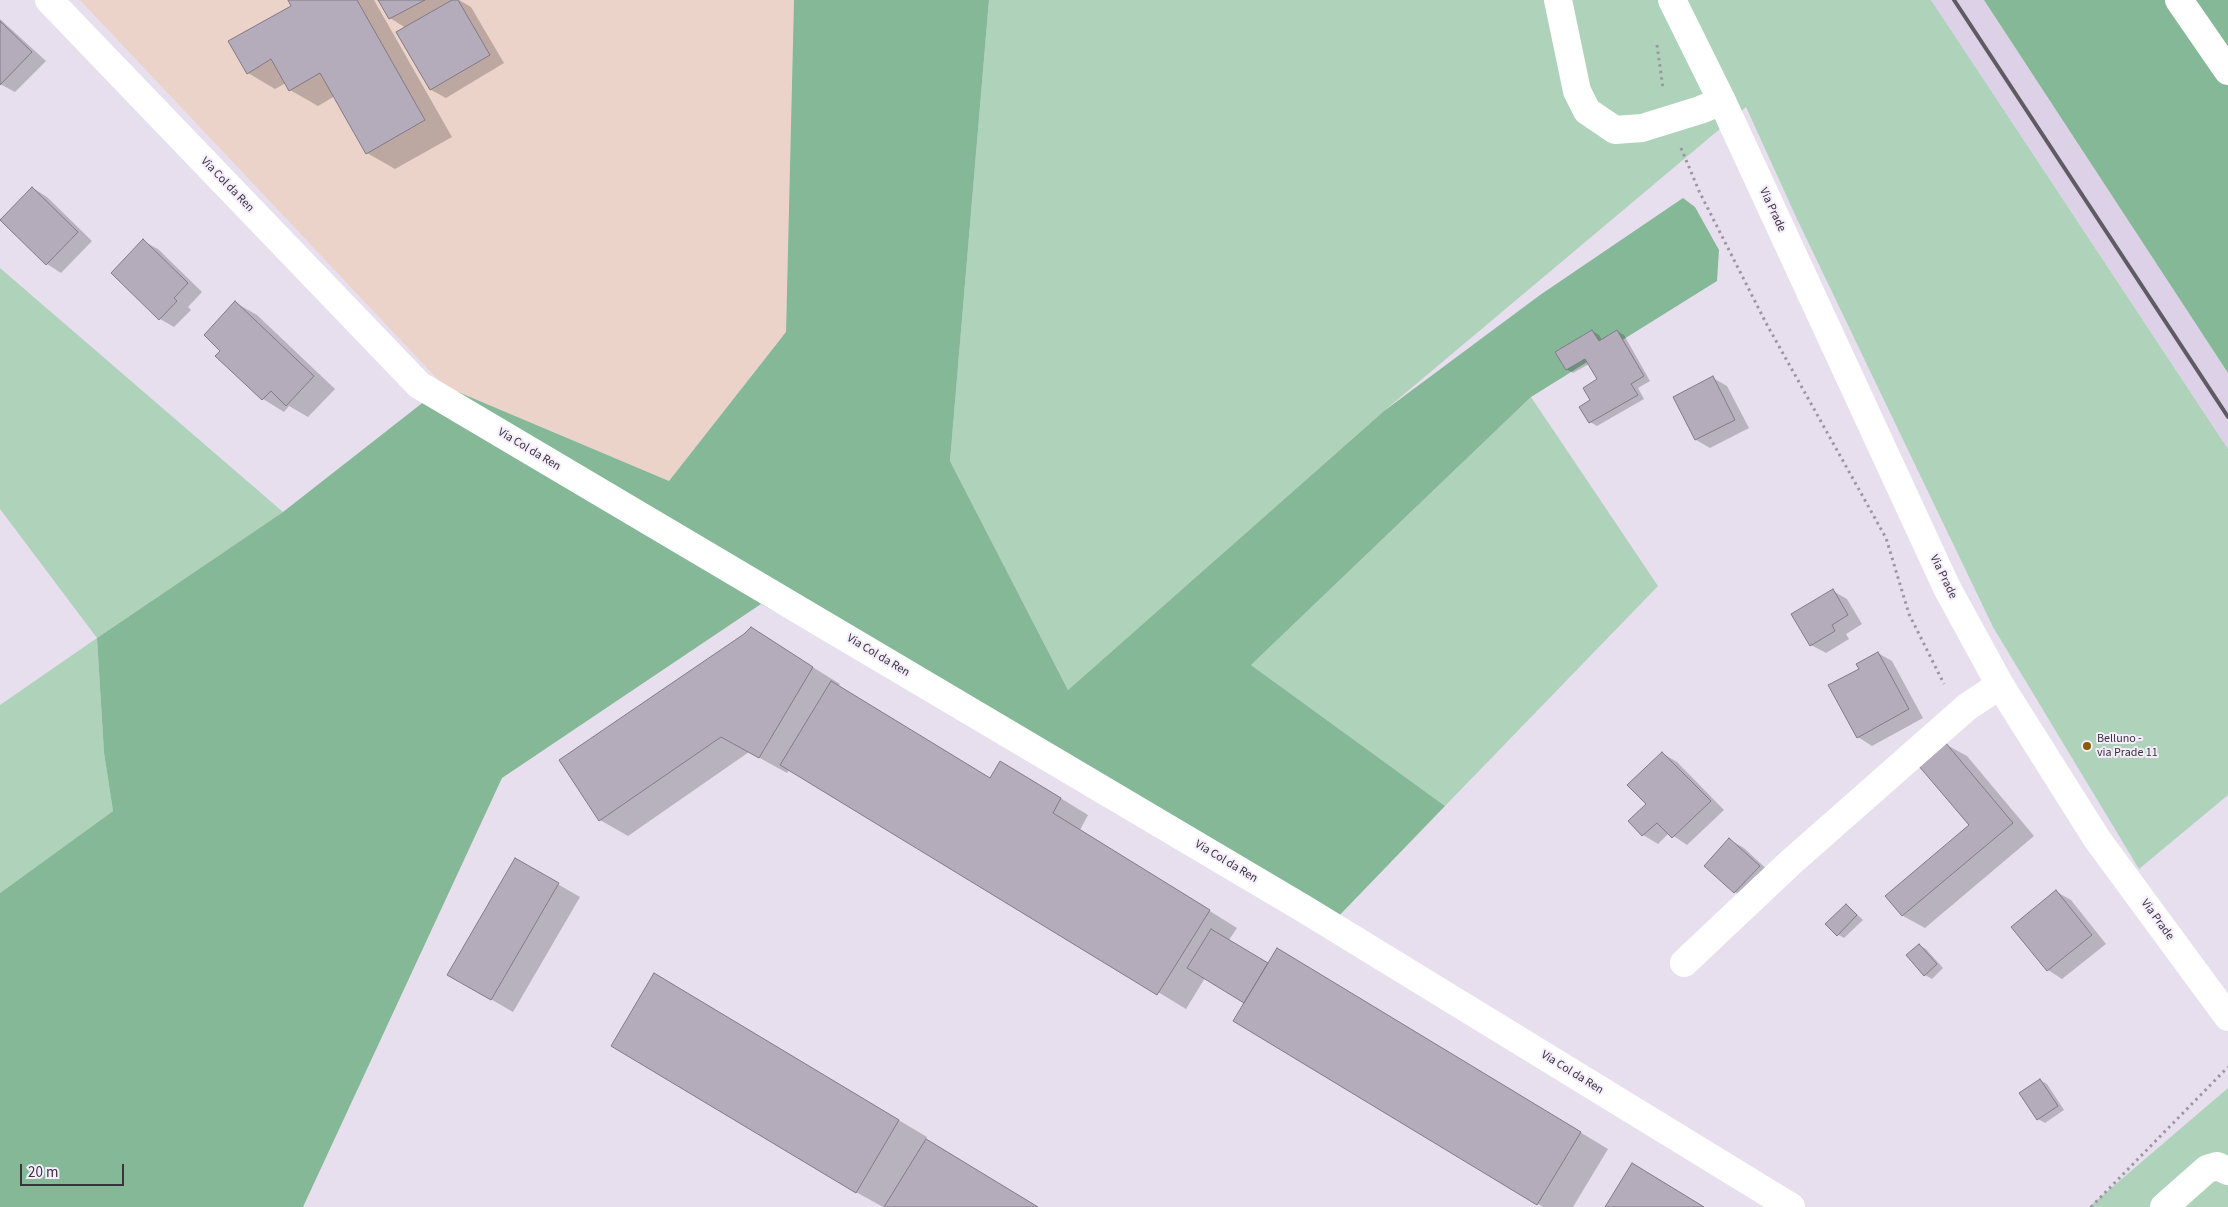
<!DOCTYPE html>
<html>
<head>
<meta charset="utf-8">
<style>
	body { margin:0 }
	#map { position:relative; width:2228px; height:1207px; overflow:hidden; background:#e7dfee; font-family:"Source Sans 3",sans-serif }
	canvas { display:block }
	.scale { position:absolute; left:20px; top:1164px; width:104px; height:22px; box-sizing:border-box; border:2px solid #37343a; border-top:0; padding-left:6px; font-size:15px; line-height:18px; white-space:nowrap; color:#37343a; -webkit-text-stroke:4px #f5ecfc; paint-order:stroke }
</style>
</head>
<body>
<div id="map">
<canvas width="2228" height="1207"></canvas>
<div class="scale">20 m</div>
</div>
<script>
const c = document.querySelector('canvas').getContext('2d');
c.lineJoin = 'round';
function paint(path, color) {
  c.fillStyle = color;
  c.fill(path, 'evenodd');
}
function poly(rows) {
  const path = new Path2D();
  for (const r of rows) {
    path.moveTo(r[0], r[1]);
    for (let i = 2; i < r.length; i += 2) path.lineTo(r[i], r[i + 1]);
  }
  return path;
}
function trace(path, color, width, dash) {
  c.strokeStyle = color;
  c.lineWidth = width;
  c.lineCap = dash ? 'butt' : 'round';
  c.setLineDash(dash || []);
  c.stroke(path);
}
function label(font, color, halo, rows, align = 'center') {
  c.font = font + ' "Source Sans 3",sans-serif';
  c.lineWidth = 4;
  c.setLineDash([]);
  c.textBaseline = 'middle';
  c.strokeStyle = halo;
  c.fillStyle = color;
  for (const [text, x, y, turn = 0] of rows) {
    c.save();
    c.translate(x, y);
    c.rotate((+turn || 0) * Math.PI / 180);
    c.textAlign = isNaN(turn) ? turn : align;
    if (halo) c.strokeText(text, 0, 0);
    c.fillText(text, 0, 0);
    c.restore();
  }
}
paint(poly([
	[1931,0,1984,0,2228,373,2228,449]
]), '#ddd1e7');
paint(poly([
	[80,0,794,0,786,332,669,481,444,386]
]), '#ebd3c9');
paint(poly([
	[989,0,1931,0,2228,449,2228,795,2139,869,1993,627,1797,219,1746,107,1384,411,1068,690,950,461],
	[0,268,283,512,97,638,104,753,113,811,0,893,0,705,97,638,0,509],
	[1531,397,1658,586,1445,806,1251,665],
	[2228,1088,2228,1207,2089,1207]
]), '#afd2bb');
paint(poly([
	[794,0,989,0,950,461,1068,690,1384,411,1540,295,1683,198,1695,207,1719,250,1717,281,1531,397,1251,665,1445,806,1332,923,761,604,502,778,303,1207,0,1207,0,893,113,811,104,753,97,638,283,512,444,386,669,481,786,332],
	[1984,0,2228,0,2228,373]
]), '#85b897');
paint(poly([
	[289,0,374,0,452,137,395,169,367,153,335,96,318,106,290,90,286,83,275,89,248,73,293,6],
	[380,0,459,0,471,7,504,63,446,98,431,90,398,33,406,28,390,18],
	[0,19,46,61,15,92,0,84],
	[33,188,47,197,92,241,61,273,47,264,1,220],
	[143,241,158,249,202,292,188,307,191,310,174,327,160,319],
	[236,303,257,315,335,389,308,417,289,406,284,412,263,399,222,351],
	[1592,331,1599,335,1602,340,1617,331,1624,335,1650,381,1638,388,1644,399,1597,426,1590,422,1592,400,1598,380,1589,364,1573,373,1566,369],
	[1713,378,1727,386,1749,428,1710,448,1696,440],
	[1833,591,1847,599,1862,624,1846,634,1849,639,1826,653,1811,645],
	[751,629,840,684,838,687,990,779,1028,778,1088,815,1080,830,1237,928,1229,940,1269,964,1305,966,1608,1149,1573,1207,1543,1207,1235,1020,1246,1002,1205,978,1186,1009,790,769,787,773,749,752,628,836,600,820],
	[1878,653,1892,661,1923,718,1872,746,1858,737,1860,669],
	[1945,744,1967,756,2034,836,1925,928,1903,916,1887,896,1971,826],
	[1662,753,1677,762,1724,810,1687,845,1669,833,1658,844,1643,835,1630,821,1648,804],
	[1730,840,1744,848,1773,875,1749,901,1735,892,1706,866],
	[516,860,580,897,513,1012,449,975],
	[2057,892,2071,900,2106,944,2062,979,2048,970],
	[1847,905,1863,920,1844,938,1837,934],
	[1919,945,1926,949,1943,968,1932,979,1925,975],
	[683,991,927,1137,925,1140,1037,1207,883,1207,856,1192],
	[2040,1080,2047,1084,2064,1110,2045,1123,2038,1119]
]), '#0003');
const building = poly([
	[288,0,357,0,425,120,366,154,320,73,289,91,271,59,247,74,228,41,291,6,288,0],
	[378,0,425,0,389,19,378,0],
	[452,0,458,0,490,55,430,90,396,32,452,0],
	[0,21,32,52,0,85,0,21],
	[32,187,78,232,46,265,0,220,32,187],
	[143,239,188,283,174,298,177,301,159,320,111,273,143,239],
	[235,301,314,376,286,406,271,391,262,400,215,356,220,351,204,335,235,301],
	[1592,330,1599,341,1617,330,1644,376,1631,384,1638,395,1589,423,1579,407,1590,400,1583,388,1597,379,1585,359,1566,370,1555,352,1592,330],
	[1713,376,1735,420,1695,440,1673,397,1713,376],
	[1833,589,1848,615,1832,625,1835,631,1810,646,1791,614,1833,589],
	[751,627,813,667,759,758,721,737,599,821,559,760,744,634,751,627],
	[1878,652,1909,709,1857,738,1828,685,1859,669,1856,664,1878,652],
	[831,681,990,778,1000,761,1061,798,1053,813,1210,910,1157,995,780,765,831,681],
	[1945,742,2013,823,1902,916,1885,896,1969,825,1918,765,1945,742],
	[1662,752,1711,801,1672,838,1657,823,1642,836,1628,821,1646,804,1627,785,1662,752],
	[1729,838,1760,866,1734,893,1704,866,1729,838],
	[515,858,559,883,491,1000,447,975,515,858],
	[2056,890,2092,935,2047,971,2011,927,2056,890],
	[1846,904,1857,915,1837,936,1825,924,1846,904],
	[1211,929,1268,963,1244,1003,1187,968,1211,929],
	[1919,944,1937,964,1924,976,1906,955,1919,944],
	[1277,948,1581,1132,1537,1205,1233,1021,1277,948],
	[654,973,899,1120,856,1193,611,1046,654,973],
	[2040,1079,2058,1106,2037,1120,2019,1093,2040,1079],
	[926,1139,1038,1207,884,1207,926,1139],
	[1632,1163,1704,1207,1605,1207,1632,1163]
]);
paint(building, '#b4acba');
trace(building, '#827a88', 1);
trace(poly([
	[1657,45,1663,88],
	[1681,148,1699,191,1766,323,1886,538,1909,614,1944,684],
	[2091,1207,2228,1067]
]), '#9c96a2', 3, [2.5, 4]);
trace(poly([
	[49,0,419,385,1306,910,1791,1207],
	[1558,0,1577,91,1587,111,1615,130,1642,128,1700,110,1722,101],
	[1684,963,1790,863,1967,707,2000,685],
	[2164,1207,2207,1169,2217,1166,2228,1171]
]), '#fff', 28);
trace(poly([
	[1672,0,1722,101,1947,588,2000,685,2097,839,2228,1017],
	[2179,0,2228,71]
]), '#fff', 28);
trace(poly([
	[1954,0,2228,417]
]), '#5f5b63', 4);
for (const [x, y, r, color] of [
	[2087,746,5,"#8a5b00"]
]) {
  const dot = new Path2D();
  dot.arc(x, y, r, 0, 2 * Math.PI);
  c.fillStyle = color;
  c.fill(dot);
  trace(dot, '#f5ecfc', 2);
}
label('12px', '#37343a', '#f5ecfc', [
	["Via Col da Ren",227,185,46],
	["Via Prade",1772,210,65],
	["Via Col da Ren",529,450,31],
	["Via Prade",1943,577,64],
	["Via Col da Ren",878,656,31],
	["Via Col da Ren",1226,862,31],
	["Via Prade",2157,920,54],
	["Via Col da Ren",1572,1073,32]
]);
label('12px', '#37343a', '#f5ecfc', [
	["Belluno -",2097,739],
	["via Prade 11",2097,753]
], 'left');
</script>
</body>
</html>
